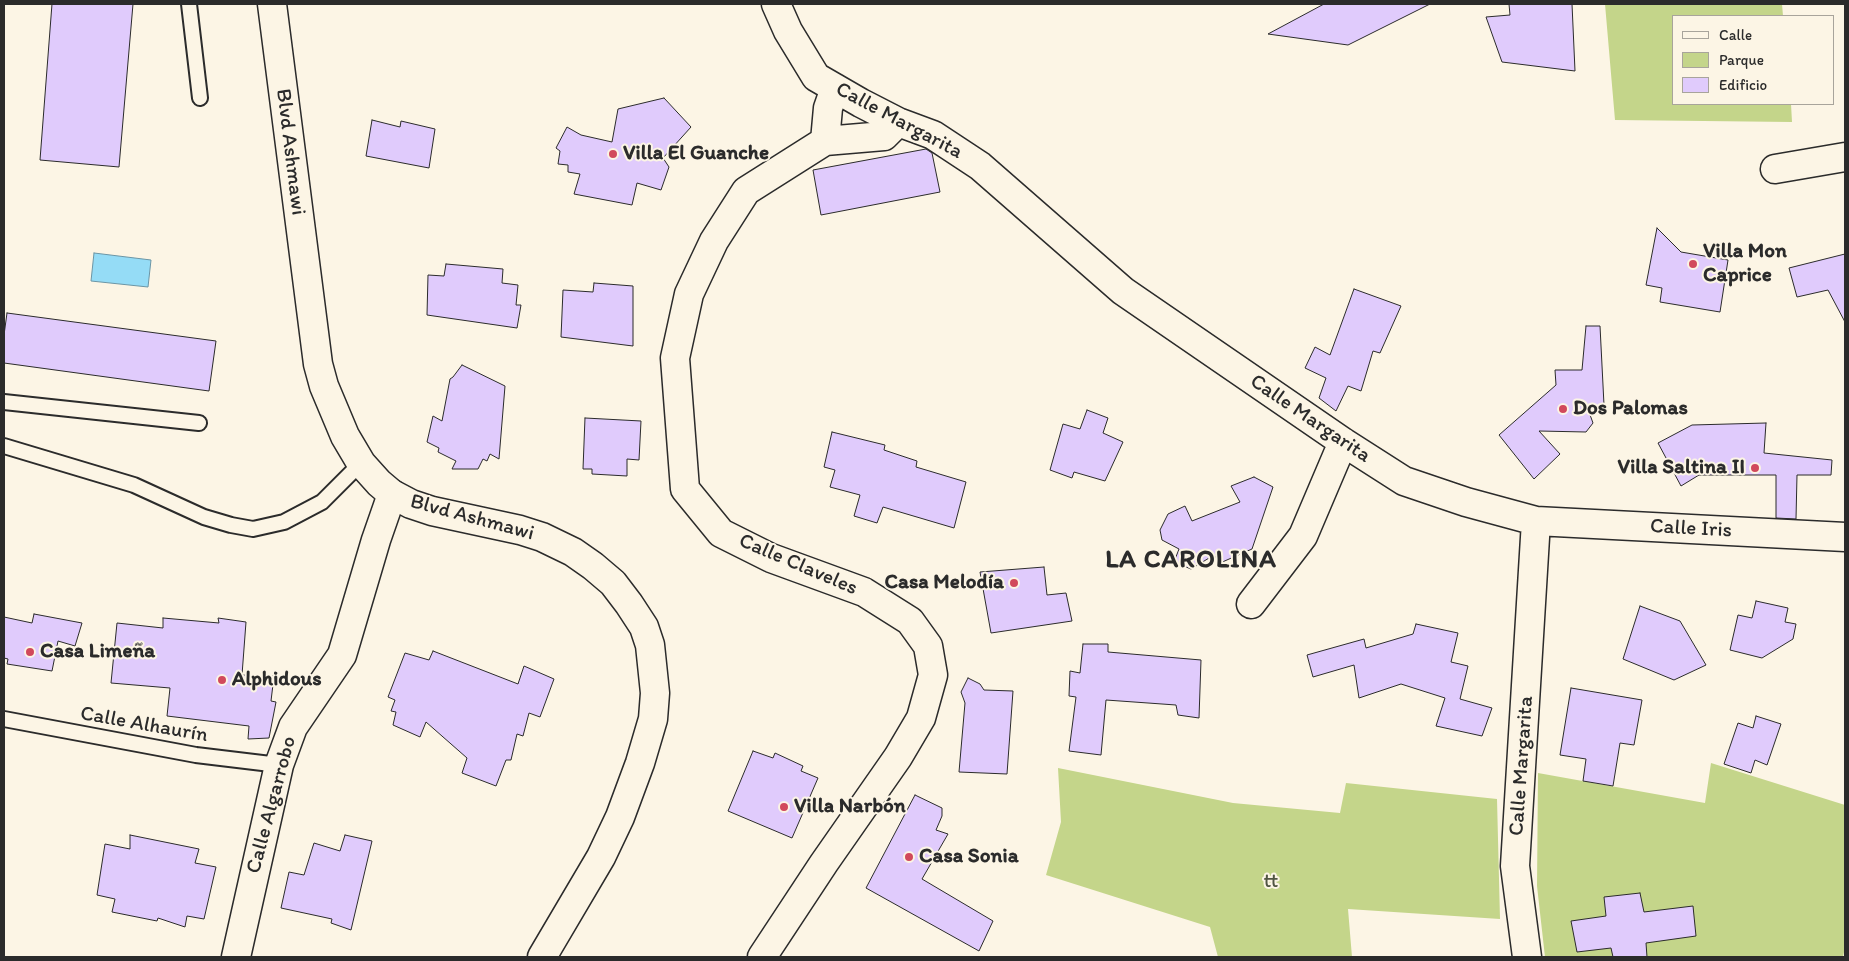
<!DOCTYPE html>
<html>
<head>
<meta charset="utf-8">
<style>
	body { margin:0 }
	#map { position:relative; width:1849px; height:961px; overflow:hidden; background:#fcf5e5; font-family:Itim,sans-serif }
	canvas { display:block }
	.frame { position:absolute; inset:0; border:5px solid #2b2b2b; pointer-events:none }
	.legend { position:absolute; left:1672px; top:15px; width:162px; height:90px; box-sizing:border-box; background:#fcf5e5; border:1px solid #a8a49b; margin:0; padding:6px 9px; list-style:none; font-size:15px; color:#2b2b2b }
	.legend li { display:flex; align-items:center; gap:10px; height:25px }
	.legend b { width:25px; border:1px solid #a8a49b }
</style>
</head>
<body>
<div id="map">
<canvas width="1849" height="961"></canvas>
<div class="frame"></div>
<ul class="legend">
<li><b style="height:6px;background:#fcf5e5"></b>Calle</li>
<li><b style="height:14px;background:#c4d58a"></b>Parque</li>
<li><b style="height:14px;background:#e0cbfc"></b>Edificio</li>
</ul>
</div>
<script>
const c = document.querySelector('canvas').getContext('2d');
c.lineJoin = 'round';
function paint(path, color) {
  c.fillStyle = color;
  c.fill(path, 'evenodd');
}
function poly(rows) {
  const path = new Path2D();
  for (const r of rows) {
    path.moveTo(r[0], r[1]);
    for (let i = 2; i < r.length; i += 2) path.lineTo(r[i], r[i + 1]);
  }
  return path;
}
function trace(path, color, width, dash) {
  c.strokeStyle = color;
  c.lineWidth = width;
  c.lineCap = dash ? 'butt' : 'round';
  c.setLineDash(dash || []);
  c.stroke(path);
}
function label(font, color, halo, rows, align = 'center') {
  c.font = font + ' Itim,sans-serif';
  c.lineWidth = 4;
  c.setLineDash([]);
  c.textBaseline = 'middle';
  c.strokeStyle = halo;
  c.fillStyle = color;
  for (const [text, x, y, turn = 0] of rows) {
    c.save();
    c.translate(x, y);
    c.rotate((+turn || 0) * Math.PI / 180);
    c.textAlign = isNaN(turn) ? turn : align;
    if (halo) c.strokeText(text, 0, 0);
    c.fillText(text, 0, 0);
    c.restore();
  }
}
paint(poly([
	[1605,4,1782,4,1783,16,1673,16,1673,104,1791,104,1792,122,1615,120],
	[1711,763,1845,805,1845,947,1843,957,1545,957,1537,886,1538,773,1705,803],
	[1058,768,1233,803,1340,813,1346,783,1497,799,1500,919,1348,909,1352,957,1218,957,1210,927,1046,875,1061,822]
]), '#c4d58a');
const water = poly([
	[94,253,151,260,148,287,91,281,94,253]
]);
paint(water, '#95dcf6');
trace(water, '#6b95a5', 1);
const building = poly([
	[52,4,133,4,119,167,40,160,52,4],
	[1324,4,1430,4,1348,45,1268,34,1324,4],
	[1509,4,1572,4,1575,71,1502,62,1486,17,1510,15,1509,4],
	[664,98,691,127,663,158,669,167,661,190,637,183,632,205,574,194,580,174,568,172,568,165,558,164,560,151,556,148,567,127,581,135,612,142,618,109,664,98],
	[372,120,400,127,401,121,435,129,429,168,366,156,372,120],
	[926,149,932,153,940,192,821,215,813,170,926,149],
	[1657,228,1681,252,1728,260,1720,312,1660,302,1662,288,1646,285,1657,228],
	[1845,254,1845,322,1828,290,1797,297,1789,268,1845,254],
	[446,264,503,269,502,283,518,285,516,305,521,305,517,328,427,315,428,275,444,276,446,264],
	[594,283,633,286,633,346,561,337,563,290,593,292,594,283],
	[1354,289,1401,306,1380,353,1373,351,1361,391,1348,386,1336,411,1319,398,1326,378,1305,368,1315,347,1330,355,1354,289],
	[7,313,216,341,209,391,4,363,4,335,7,313],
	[1586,326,1600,326,1604,405,1589,412,1593,423,1586,432,1539,431,1560,454,1534,479,1499,435,1556,385,1555,370,1582,370,1586,326],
	[462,365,505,386,499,459,490,454,487,461,483,459,478,469,452,469,456,461,438,452,439,448,427,442,433,416,442,421,450,379,453,377,462,365],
	[1087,410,1108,418,1103,433,1123,442,1105,481,1074,472,1072,478,1050,470,1063,424,1080,429,1087,410],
	[585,418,641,421,639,460,627,459,627,476,592,474,592,469,583,469,585,418],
	[1766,423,1764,453,1832,460,1831,475,1797,475,1796,519,1776,518,1776,475,1699,475,1681,486,1658,443,1692,425,1766,423],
	[832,432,885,445,884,450,917,461,916,467,966,482,954,528,883,507,877,523,854,516,860,495,830,487,835,470,824,467,832,432],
	[1254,477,1273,487,1252,549,1220,563,1214,555,1191,569,1174,562,1179,549,1162,540,1160,530,1168,514,1185,506,1192,521,1240,502,1231,486,1254,477],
	[1044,567,1047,595,1066,593,1072,621,991,633,980,572,1044,567],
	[1756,601,1788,608,1785,622,1796,624,1793,639,1762,658,1730,650,1738,615,1752,618,1756,601],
	[1640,606,1680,621,1706,665,1674,680,1623,659,1640,606],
	[34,614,82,623,75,646,58,641,52,671,7,664,8,659,4,658,4,617,32,623,34,614],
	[163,618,219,623,218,618,246,622,242,675,274,676,271,701,276,702,269,738,248,739,249,726,167,716,170,688,111,683,117,623,163,628,163,618],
	[1416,624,1458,633,1451,662,1468,666,1460,699,1492,708,1482,736,1436,726,1445,698,1401,684,1359,698,1354,665,1313,677,1307,655,1364,639,1366,648,1413,634,1416,624],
	[1083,644,1108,644,1108,652,1201,660,1199,718,1178,715,1176,705,1106,700,1101,755,1069,751,1076,697,1069,696,1070,671,1080,673,1083,644],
	[433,651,518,684,524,666,554,679,540,717,529,713,523,736,517,734,511,760,506,760,496,786,462,773,467,758,426,722,420,737,393,725,396,712,391,711,395,700,388,697,405,653,429,660,433,651],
	[968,678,980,684,984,690,1013,691,1007,774,959,772,965,703,961,692,968,678],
	[1571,688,1642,700,1634,745,1620,743,1613,786,1583,781,1586,759,1560,755,1571,688],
	[1756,716,1781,724,1767,765,1755,760,1751,773,1724,764,1738,723,1753,728,1756,716],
	[753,751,773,758,775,753,803,766,801,771,818,778,792,838,728,811,753,751],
	[915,795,942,808,942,816,936,830,948,834,922,879,993,921,979,951,866,888,915,795],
	[130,835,199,849,195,863,216,867,204,919,187,916,185,927,158,918,157,921,112,912,115,899,97,895,105,844,130,849,130,835],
	[345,835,372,841,351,930,331,923,332,919,281,908,289,872,304,875,314,843,340,851,345,835],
	[1640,893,1644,912,1693,906,1696,936,1646,943,1647,957,1613,957,1611,948,1577,952,1571,921,1606,916,1604,897,1640,893]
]);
paint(building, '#e0cbfc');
trace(building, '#2b2b2b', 1);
const lane = poly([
	[189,4,200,98],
	[4,402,199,423],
	[4,446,134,485,204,517,231,525,253,529,284,522,322,502,361,463],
	[4,719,196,755,279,765]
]);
const street = poly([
	[776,4,788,31,816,77,861,103,898,122,933,135,980,166,1123,291,1343,442,1404,481,1466,502,1536,521,1515,866,1527,957],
	[825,141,828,108,835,88],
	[1775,169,1845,157],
	[1536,521,1845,537],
	[1251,604,1303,536,1343,442],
	[236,957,279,765,293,727,342,655,376,540,392,494],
	[762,957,824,863,898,757,921,718,933,675,928,646,910,621,864,592,771,558,721,533,685,489,675,358,689,294,714,241,746,191,825,141,884,136,898,122]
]);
const secondary = poly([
	[272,4,318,364,324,386,345,436,361,463,379,483,392,494,411,504,432,511,520,530,542,537,573,552,593,566,613,583,629,604,644,627,650,645,655,693,653,719,640,763,620,817,601,857,542,957]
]);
trace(lane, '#2b2b2b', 18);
trace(street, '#2b2b2b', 31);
trace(secondary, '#2b2b2b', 31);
trace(lane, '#fcf5e5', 14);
trace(street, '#fcf5e5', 28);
trace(secondary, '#fcf5e5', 28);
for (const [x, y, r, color] of [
	[613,154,5,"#d1495b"],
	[1693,264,5,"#d1495b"],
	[1563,409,5,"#d1495b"],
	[1755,468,5,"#d1495b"],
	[1014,583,5,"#d1495b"],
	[30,652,5,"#d1495b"],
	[222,680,5,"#d1495b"],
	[784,807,5,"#d1495b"],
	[909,857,5,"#d1495b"]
]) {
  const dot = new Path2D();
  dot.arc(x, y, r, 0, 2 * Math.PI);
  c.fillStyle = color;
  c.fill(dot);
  trace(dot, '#fcf5e5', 2);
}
label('21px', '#2b2b2b', '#fcf5e5', [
	["Calle Margarita",899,121,28],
	["Blvd Ashmawi",290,152,83],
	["Calle Margarita",1310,419,34],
	["Blvd Ashmawi",472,518,15],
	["Calle Iris",1691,529,3],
	["Calle Claveles",798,565,23],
	["Calle Alhaurín",144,725,10],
	["Calle Margarita",1522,766,-86],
	["Calle Algarrobo",272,805,-75]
]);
label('bold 21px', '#2b2b2b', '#fcf5e5', [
	["Villa El Guanche",623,154],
	["Villa Mon",1703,252],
	["Caprice",1703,276],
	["Dos Palomas",1573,409],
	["Villa Saltina II",1745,468,"right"],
	["Casa Melodía",1004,583,"right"],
	["Casa Limeña",40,652],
	["Alphidous",232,680],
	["Villa Narbón",794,807],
	["Casa Sonia",919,857]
], 'left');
label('21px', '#515643', '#fcf5e5', [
	["tt",1271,882]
]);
c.letterSpacing = '1px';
label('bold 26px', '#2b2b2b', '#fcf5e5', [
	["LA CAROLINA",1191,560]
]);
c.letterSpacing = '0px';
</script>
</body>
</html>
